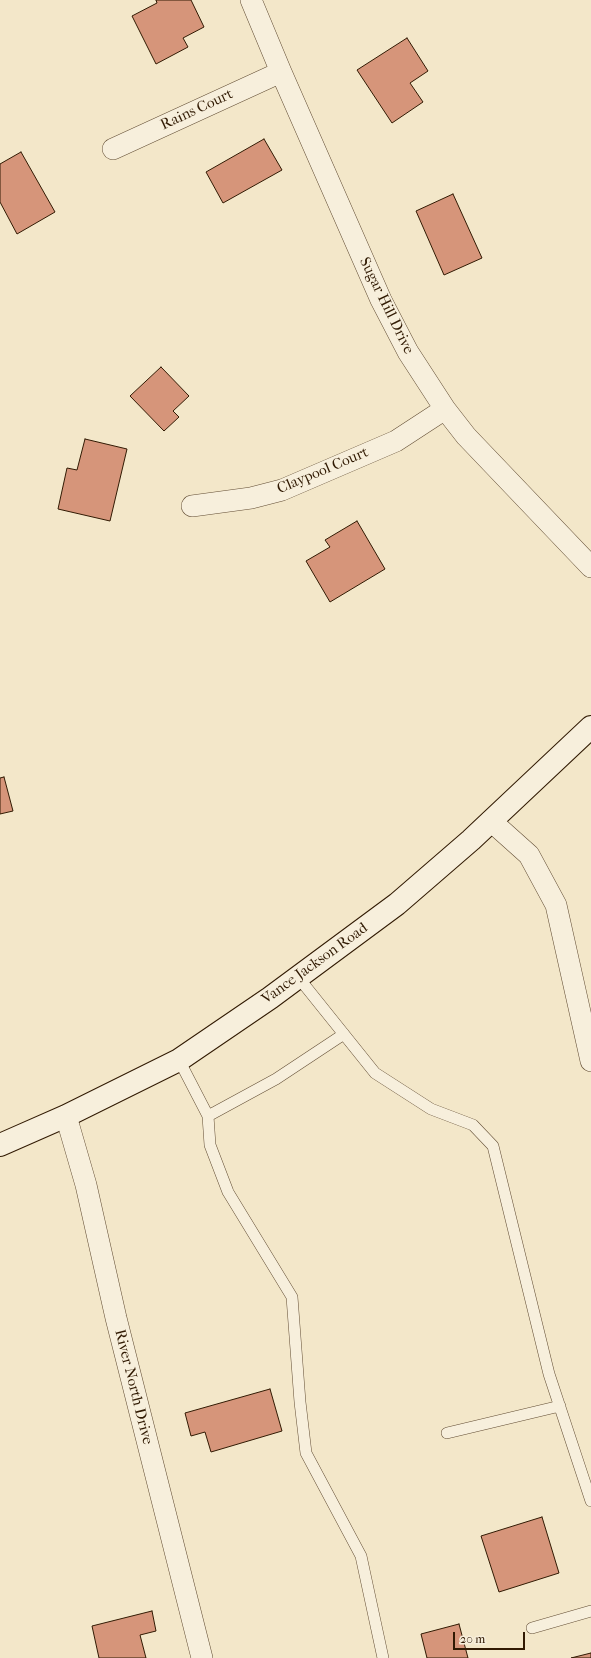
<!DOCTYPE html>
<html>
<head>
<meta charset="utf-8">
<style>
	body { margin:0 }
	#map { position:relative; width:591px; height:1658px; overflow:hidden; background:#f3e7c9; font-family:"IM FELL French Canon",serif }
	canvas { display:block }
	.scale { position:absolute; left:453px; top:1632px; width:72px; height:18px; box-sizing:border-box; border:2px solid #311a03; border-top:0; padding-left:5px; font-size:12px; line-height:14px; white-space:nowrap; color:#311a03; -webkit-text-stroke:3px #f7efdc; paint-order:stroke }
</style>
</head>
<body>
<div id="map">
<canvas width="591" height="1658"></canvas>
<div class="scale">20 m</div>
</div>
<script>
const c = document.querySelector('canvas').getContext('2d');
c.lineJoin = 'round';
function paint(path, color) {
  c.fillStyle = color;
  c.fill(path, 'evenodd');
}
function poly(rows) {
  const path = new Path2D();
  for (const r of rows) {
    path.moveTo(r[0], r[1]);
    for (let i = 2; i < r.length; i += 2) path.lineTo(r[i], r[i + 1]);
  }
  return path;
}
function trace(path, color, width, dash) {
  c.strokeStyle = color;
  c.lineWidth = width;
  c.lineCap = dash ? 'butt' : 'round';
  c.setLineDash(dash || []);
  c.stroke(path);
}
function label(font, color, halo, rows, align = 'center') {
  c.font = font + ' "IM FELL French Canon",serif';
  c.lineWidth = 3;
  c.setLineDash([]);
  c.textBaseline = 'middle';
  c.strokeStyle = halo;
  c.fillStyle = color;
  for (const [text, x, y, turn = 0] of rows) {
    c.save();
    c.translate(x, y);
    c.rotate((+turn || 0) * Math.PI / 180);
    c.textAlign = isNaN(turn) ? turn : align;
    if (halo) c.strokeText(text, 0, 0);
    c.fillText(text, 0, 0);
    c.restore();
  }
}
const building = poly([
	[156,0,191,0,204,27,183,38,188,47,156,64,132,16,157,3,156,0],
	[407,38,428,71,410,83,423,102,392,123,357,70,407,38],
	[264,139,282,170,223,203,206,172,264,139],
	[21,152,55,212,17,234,0,202,0,164,21,152],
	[453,194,482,258,444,275,416,211,453,194],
	[161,367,189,396,173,411,179,417,164,431,130,396,161,367],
	[85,439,127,449,110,521,58,509,67,468,77,470,85,439],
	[357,521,385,569,330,602,306,561,330,547,325,540,357,521],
	[4,777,13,811,0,814,0,778,4,777],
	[270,1389,282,1431,211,1452,205,1432,191,1436,185,1413,270,1389],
	[542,1517,559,1573,499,1592,481,1536,542,1517],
	[152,1611,156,1631,140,1635,146,1658,99,1658,92,1626,152,1611],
	[459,1624,468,1658,427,1658,421,1634,459,1624],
	[591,1653,591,1658,571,1658,591,1653]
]);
paint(building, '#d6957a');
trace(building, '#311a03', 1);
const service = poly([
	[298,977,375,1073,431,1109,473,1125,493,1146,549,1374,591,1501],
	[179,1060,208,1116,210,1145,228,1192,292,1297,300,1402,306,1453,361,1556,383,1658],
	[208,1116,276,1079,344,1034],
	[447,1433,560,1406],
	[532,1628,591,1611]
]);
const minor = poly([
	[251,0,281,72,381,300,408,352,445,409,466,436,591,567],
	[113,149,281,72],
	[192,506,251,498,282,490,396,441,445,409],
	[491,821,529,855,556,905,591,1061],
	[66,1116,86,1185,116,1318,202,1658]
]);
const secondary = poly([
	[0,1145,66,1116,179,1060,270,998,397,904,471,840,591,727]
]);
trace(service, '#624d34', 12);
trace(minor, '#624d34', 22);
trace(secondary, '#311a03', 24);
trace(service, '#f7efdc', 11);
trace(minor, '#f7efdc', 21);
trace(secondary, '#f7efdc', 22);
label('15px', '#311a03', '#f7efdc', [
	["Rains Court",197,110,-25],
	["Sugar Hill Drive",386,306,64],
	["Claypool Court",323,471,-23],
	["Vance Jackson Road",315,964,-36],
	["River North Drive",133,1387,76]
]);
</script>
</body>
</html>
